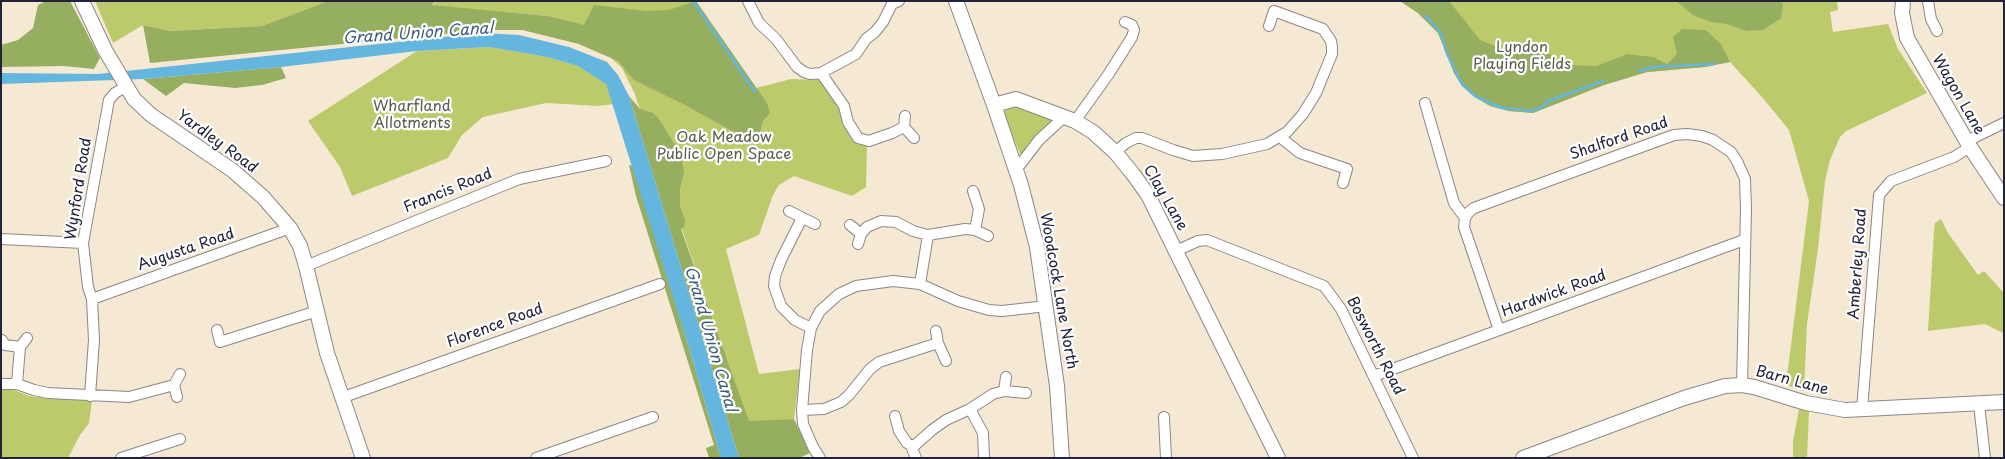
<!DOCTYPE html>
<html>
<head>
<meta charset="utf-8">
<style>
	body { margin:0 }
	#map { position:relative; width:2005px; height:459px; overflow:hidden; background:#f5e9d4; font-family:"Playpen Sans",sans-serif }
	canvas { display:block }
	.frame { position:absolute; inset:0; border:2px solid #22223b; pointer-events:none }
</style>
</head>
<body>
<div id="map">
<canvas width="2005" height="459"></canvas>
<div class="frame"></div>
</div>
<script>
const c = document.querySelector('canvas').getContext('2d');
c.lineJoin = 'round';
function paint(path, color) {
  c.fillStyle = color;
  c.fill(path, 'evenodd');
}
function poly(rows) {
  const path = new Path2D();
  for (const r of rows) {
    path.moveTo(r[0], r[1]);
    for (let i = 2; i < r.length; i += 2) path.lineTo(r[i], r[i + 1]);
  }
  return path;
}
function trace(path, color, width, dash) {
  c.strokeStyle = color;
  c.lineWidth = width;
  c.lineCap = dash ? 'butt' : 'round';
  c.setLineDash(dash || []);
  c.stroke(path);
}
function label(font, color, halo, rows, align = 'center') {
  c.font = font + ' "Playpen Sans",sans-serif';
  c.lineWidth = 4.5;
  c.setLineDash([]);
  c.textBaseline = 'middle';
  c.strokeStyle = halo;
  c.fillStyle = color;
  for (const [text, x, y, turn = 0] of rows) {
    c.save();
    c.translate(x, y);
    c.rotate((+turn || 0) * Math.PI / 180);
    c.textAlign = isNaN(turn) ? turn : align;
    if (halo) c.strokeText(text, 0, 0);
    c.fillText(text, 0, 0);
    c.restore();
  }
}
paint(poly([
	[95,1,328,1,262,26,170,31,143,25,113,43],
	[437,1,696,1,756,88,791,79,821,80,840,106,850,137,857,144,867,145,866,187,852,196,794,176,779,185,773,195,759,235,726,249,759,374,800,369,794,419,749,422,634,92,622,68,611,58,579,44,548,16,430,6],
	[1400,1,1837,1,1838,10,1830,12,1833,32,1888,24,1898,49,1927,93,1846,131,1840,137,1830,160,1825,181,1818,249,1807,324,1804,391,1786,385,1809,201,1789,130,1762,97,1730,62,1705,67,1647,72,1604,85,1533,113,1509,111,1490,106,1475,97,1462,86,1454,73,1438,33,1418,13],
	[489,47,547,57,578,66,606,83,613,104,599,106,546,103,483,117,462,135,448,158,352,196,340,167,308,121,417,51],
	[1014,104,1055,120,1022,158,1003,114,1008,107],
	[1941,219,1948,233,1978,275,1984,271,2004,293,2003,333,1985,324,1928,331,1934,231,1935,223],
	[1,389,14,390,29,396,49,398,92,401,89,423,80,435,68,458,1,458],
	[1799,409,1809,411,1807,458,1793,458,1793,441]
]), '#bdca6c');
paint(poly([
	[46,1,70,1,100,58,94,69,64,66,1,67,1,45,18,40,33,28,38,5],
	[328,1,436,1,431,5,548,16,584,25,594,5,646,11,669,10,696,1,767,103,770,113,763,121,760,132,755,140,732,131,685,105,634,80,618,61,579,44,522,30,483,30,150,63,143,25,170,31,262,26],
	[1400,1,1449,1,1480,40,1505,50,1537,47,1568,65,1597,66,1627,54,1653,57,1667,64,1677,54,1673,37,1682,29,1706,30,1721,44,1730,62,1705,67,1647,72,1604,85,1533,113,1509,111,1490,106,1475,97,1462,86,1454,73,1438,33,1418,13],
	[1676,1,1782,1,1783,6,1781,18,1763,30,1747,31,1727,24,1711,22,1693,15],
	[281,67,286,78,262,85,235,88,184,83,166,96,143,79],
	[629,96,640,109,653,113,659,119,676,147,682,161,684,172,680,189,680,207,685,220,684,227,681,229,749,421,794,419,810,453,799,458,739,458],
	[629,165,633,166,690,351,721,458,709,458,706,448,714,445,636,196]
]), '#96ae60');
paint(poly([
	[481,33,519,35,569,47,607,62,618,75,629,96,739,458,721,458,690,351,606,84,578,66,547,57,489,47,417,51,281,67,143,79,1,84,1,73,98,74]
]), '#64b6df');
trace(poly([
	[693,1,755,92],
	[1425,16,1436,27,1441,34,1447,54,1462,84,1475,96,1492,104,1503,108,1524,110],
	[1639,71,1655,67,1715,64],
	[1526,110,1529,111],
	[1531,111,1542,107,1548,101,1603,81]
]), '#64b6df', 2.5);
const street = poly([
	[748,1,759,23,776,39,797,67,804,72,810,74,821,73,856,54,866,39,875,32,883,22,892,4,899,1],
	[1928,1,1931,19,1937,31],
	[821,73,844,106,848,122,858,138,869,141,892,133,904,127,905,116],
	[1425,103,1454,203,1465,218],
	[1075,121,1108,75,1132,37,1134,30,1132,25,1125,22],
	[904,127,914,138],
	[1280,137,1300,153,1347,169,1343,183],
	[1967,141,2004,123],
	[1115,152,1126,143,1136,138,1142,138,1173,150,1193,156,1222,154,1267,144,1287,132,1303,114,1316,93,1332,54,1332,47,1331,41,1323,29,1274,11,1269,26],
	[1016,170,1039,140,1064,117],
	[789,211,815,224],
	[802,218,781,260,775,276,774,286,781,306,795,320,811,328],
	[850,225,861,234],
	[975,230,988,236],
	[928,235,965,229,975,230,979,209,973,191],
	[1,239,83,243],
	[858,244,861,234,867,227,881,221,896,222,913,231,928,235,920,284],
	[1176,251,1198,241,1207,240,1324,286,1341,309,1413,458],
	[306,266,519,179,606,161],
	[92,299,290,228],
	[217,330,220,342,317,311],
	[1499,330,1464,227,1465,218,1469,212,1474,208,1674,135,1687,134,1702,136,1713,140,1731,152,1737,161,1745,179,1746,209,1742,385],
	[2,340,5,345,20,347,27,338],
	[938,343,946,361],
	[1374,376,1744,240],
	[1,384,17,384,34,390,48,393,129,397,174,385,177,397],
	[17,384,20,347],
	[174,385,180,374],
	[1004,391,1006,377],
	[90,396,94,340,92,299,88,287,83,243,109,100,115,93,127,86],
	[341,398,660,284],
	[1979,404,1985,458],
	[970,409,993,394,1004,391,1026,393],
	[802,410,824,409,841,402,849,395,870,369,879,362,938,343,936,331],
	[1862,410,1879,195,1891,181,1954,157,1970,147],
	[895,416,899,431,907,443,914,446,932,430,946,420,970,409,983,433,984,458],
	[1164,417,1166,458],
	[911,446,916,458],
	[121,458,180,439],
	[536,458,653,417],
	[820,458,813,447,803,424,802,410,807,350,811,328,820,311,839,294,856,286,893,281,920,284,958,301,989,310,1002,311,1047,306]
]);
const secondary = poly([
	[82,1,105,50,134,99,151,115,232,170,263,197,290,228,300,246,306,266,327,353,363,458],
	[956,1,994,105,1021,185,1037,247,1057,386,1062,458],
	[1903,1,1902,13,1907,38,1970,147,2004,198],
	[994,105,1016,99,1075,121,1093,132,1115,152,1133,174,1148,195,1278,458],
	[1523,458,1684,398,1725,386,1742,385,1754,387,1806,403,1845,410,2004,402]
]);
trace(street, '#8c8688', 12);
trace(secondary, '#8c8688', 16);
trace(street, '#fff', 10);
trace(secondary, '#fff', 14);
label('15px', '#585d4c', '#fff', [
	["Lyndon",1522,48],
	["Playing Fields",1522,65],
	["Wharfland",412,107],
	["Allotments",412,124],
	["Oak Meadow",724,138],
	["Public Open Space",724,155]
]);
label('15px', '#22223b', '#fff', [
	["Wagon Lane",1958,95,60],
	["Shalford Road",1619,139,-19],
	["Yardley Road",217,142,36],
	["Wynford Road",79,189,-81],
	["Francis Road",448,191,-22],
	["Clay Lane",1165,198,60],
	["Augusta Road",186,250,-19],
	["Amberley Road",1858,264,-86],
	["Woodcock Lane North",1058,291,80],
	["Hardwick Road",1554,294,-20],
	["Florence Road",495,326,-20],
	["Bosworth Road",1375,346,63],
	["Barn Lane",1792,381,15]
]);
label('italic 16px', '#3c5d7d', '#fff', [
	["Grand Union Canal",418,34,-4],
	["Grand Union Canal",710,339,74]
]);
</script>
</body>
</html>
